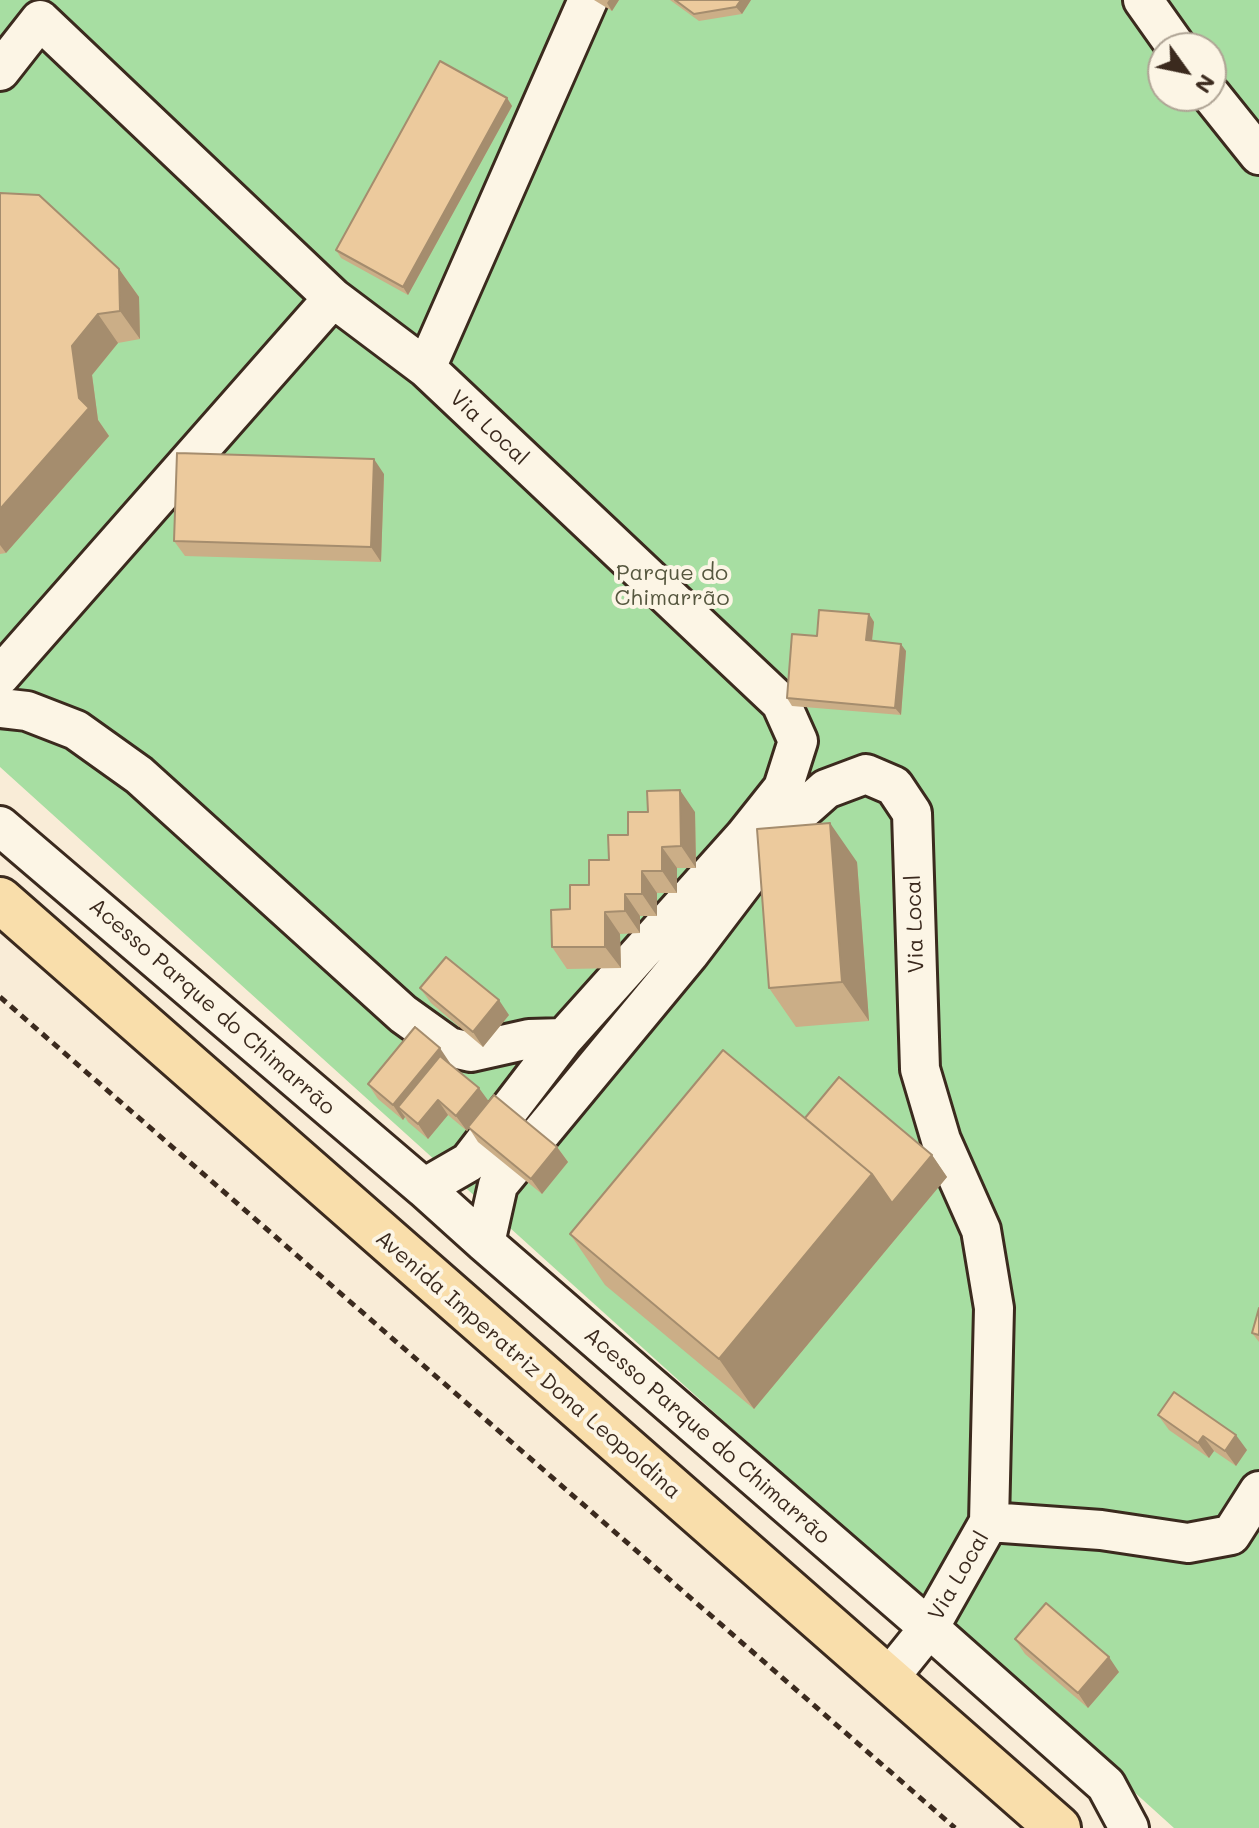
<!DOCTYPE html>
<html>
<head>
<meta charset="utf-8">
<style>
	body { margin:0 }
	#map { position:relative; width:1259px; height:1828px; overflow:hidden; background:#f9ecd7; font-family:Mali,sans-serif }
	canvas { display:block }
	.north { position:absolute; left:1147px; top:32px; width:80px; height:80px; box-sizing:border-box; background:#fcf5e5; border:2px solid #afa495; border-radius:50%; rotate:123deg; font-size:22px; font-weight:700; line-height:32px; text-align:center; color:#3b2a1e }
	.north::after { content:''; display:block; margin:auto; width:28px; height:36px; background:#3b2a1e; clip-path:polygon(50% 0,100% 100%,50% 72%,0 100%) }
</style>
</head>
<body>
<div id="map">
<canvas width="1259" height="1828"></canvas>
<div class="north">N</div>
</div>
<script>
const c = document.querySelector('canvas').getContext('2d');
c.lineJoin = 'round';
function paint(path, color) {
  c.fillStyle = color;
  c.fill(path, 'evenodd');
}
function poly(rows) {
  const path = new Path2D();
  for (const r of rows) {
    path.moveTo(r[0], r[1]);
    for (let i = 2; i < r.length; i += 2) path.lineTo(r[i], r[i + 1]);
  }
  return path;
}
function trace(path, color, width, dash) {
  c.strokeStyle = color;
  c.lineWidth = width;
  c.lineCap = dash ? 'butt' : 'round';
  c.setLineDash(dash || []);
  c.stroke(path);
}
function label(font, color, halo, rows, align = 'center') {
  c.font = font + ' Mali,sans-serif';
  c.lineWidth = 8;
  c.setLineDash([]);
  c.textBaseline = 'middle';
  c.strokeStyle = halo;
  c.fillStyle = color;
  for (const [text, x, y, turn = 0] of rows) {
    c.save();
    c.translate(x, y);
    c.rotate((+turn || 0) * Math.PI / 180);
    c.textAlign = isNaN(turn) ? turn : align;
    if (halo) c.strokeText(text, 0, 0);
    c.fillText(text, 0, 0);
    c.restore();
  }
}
paint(poly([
	[0,0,1259,0,1259,1828,1174,1828,0,767],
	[1163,48,1211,48,1211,96,1163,96]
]), '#a7dea2');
const minor = poly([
	[1143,0,1177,48],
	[0,71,40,20,333,298,426,368],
	[1211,95,1259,155],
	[0,676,333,298],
	[0,708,27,711,76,730,139,775,403,1014,449,1047,471,1052,529,1039,564,1038],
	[0,826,424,1188,485,1243,929,1628,989,1522,994,1308,981,1230,941,1140,920,1069,912,813,894,786,866,774,826,789,790,821,689,954,498,1185,485,1243],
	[424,1188,469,1162,564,1038,744,837,783,788,798,741,781,703,426,368,588,0],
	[989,1522,1101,1530,1188,1543,1231,1535,1259,1491],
	[887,1680,929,1628,1106,1785,1129,1828]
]);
const major = poly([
	[0,900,1058,1828]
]);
trace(minor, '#3b2a1e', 44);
trace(major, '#3b2a1e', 50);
trace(poly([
	[0,997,955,1828]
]), '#3b2a1e', 5, [8, 6]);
trace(minor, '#fcf5e5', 38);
trace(major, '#f9deab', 44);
paint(poly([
	[594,0,619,0,612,11],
	[670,0,751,0,742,14,699,21],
	[507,98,512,106,408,295,341,258,336,250],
	[0,193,119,269,139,297,140,339,118,343,92,375,98,420,109,436,6,553,0,554],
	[384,474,381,562,185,556,174,541],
	[869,614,874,622,872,641,906,651,901,715,792,706,787,698,817,636],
	[695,812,696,868,677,868,677,893,657,893,657,916,640,916,640,933,620,934,621,968,567,969,552,947,570,909,628,835],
	[857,862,869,1021,796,1027,769,988],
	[420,988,509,1015,483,1047,431,1003],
	[449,1063,489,1102,557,1147,568,1162,542,1194,478,1142,469,1128,467,1131,448,1115,428,1139,408,1122,405,1117,403,1120,378,1099,368,1084],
	[805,1118,932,1155,947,1177,754,1409,605,1285,570,1234],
	[1259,1308,1259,1342,1252,1333],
	[1158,1415,1247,1450,1236,1466,1214,1451,1209,1458,1169,1430],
	[1015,1639,1119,1672,1088,1708,1025,1654]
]), '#cbae87');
paint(poly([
	[609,0,619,0,612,11,607,3],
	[741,0,751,0,742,14,736,7],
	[507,98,512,106,408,295,403,287],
	[119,269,139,297,140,339,120,311],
	[98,314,118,343,92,375,98,420,109,436,6,553,0,545,0,509,79,398,72,346],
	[374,459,384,474,381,562,371,547],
	[869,614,874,622,871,648,866,640],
	[901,644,906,651,901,715,895,708],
	[680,790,695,812,696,868,681,846],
	[830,823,857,862,869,1021,842,982],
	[662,847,677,868,677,893,662,871],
	[642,871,657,893,657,916,642,894],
	[625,894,640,916,640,933,625,911],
	[605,912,620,934,621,968,605,947],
	[499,1000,509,1015,483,1047,473,1032],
	[440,1048,450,1063,407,1115,398,1107,405,1117,403,1120,393,1105],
	[479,1088,490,1103,467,1131,456,1116],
	[438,1100,448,1115,428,1139,418,1124],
	[557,1147,568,1162,542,1194,531,1179],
	[932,1155,947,1177,754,1409,719,1359,872,1174],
	[1236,1435,1247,1450,1236,1466,1225,1451],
	[1203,1436,1214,1451,1209,1458,1198,1443],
	[1109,1657,1119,1672,1088,1708,1078,1693]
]), '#a58d6e');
const building = poly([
	[675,0,741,0,736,7,694,14,675,0],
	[440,61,507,98,403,287,336,250,440,61],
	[0,193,39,195,119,269,120,311,98,314,72,346,79,398,89,408,0,509,0,193],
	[177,453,374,459,371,547,174,541,177,453],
	[819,610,869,614,866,640,901,644,895,708,787,698,792,634,817,636,819,610],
	[680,790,681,846,662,847,662,871,642,871,642,894,625,894,625,911,605,912,605,947,552,947,551,910,570,909,570,885,589,885,589,860,609,860,608,835,628,835,628,812,648,812,647,791,680,790],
	[830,823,842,982,769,988,757,829,830,823],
	[446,957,499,1000,473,1032,420,988,446,957],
	[415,1027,440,1048,393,1105,368,1084,415,1027],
	[723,1050,872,1174,719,1359,570,1234,723,1050],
	[440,1056,479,1088,456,1116,438,1100,418,1124,398,1107,440,1056],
	[839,1077,932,1155,892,1203,872,1174,805,1118,839,1077],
	[494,1095,557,1147,531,1179,468,1127,494,1095],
	[1259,1308,1259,1335,1252,1333,1259,1308],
	[1174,1392,1236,1435,1225,1451,1203,1436,1198,1443,1158,1415,1174,1392],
	[1046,1603,1109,1657,1078,1693,1015,1639,1046,1603]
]);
paint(building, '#ecca9d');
trace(building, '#a58d6e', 2);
label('22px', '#3b2a1e', '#fcf5e5', [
	["Via Local",489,428,43],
	["Via Local",915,924,-92],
	["Acesso Parque do Chimarrão",212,1007,41],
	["Avenida Imperatriz Dona Leopoldina",528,1365,41],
	["Acesso Parque do Chimarrão",707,1436,41],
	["Via Local",959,1576,-60]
]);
label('22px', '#56573f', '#fcf5e5', [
	["Parque do",672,573],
	["Chimarrão",672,598]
]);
</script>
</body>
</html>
